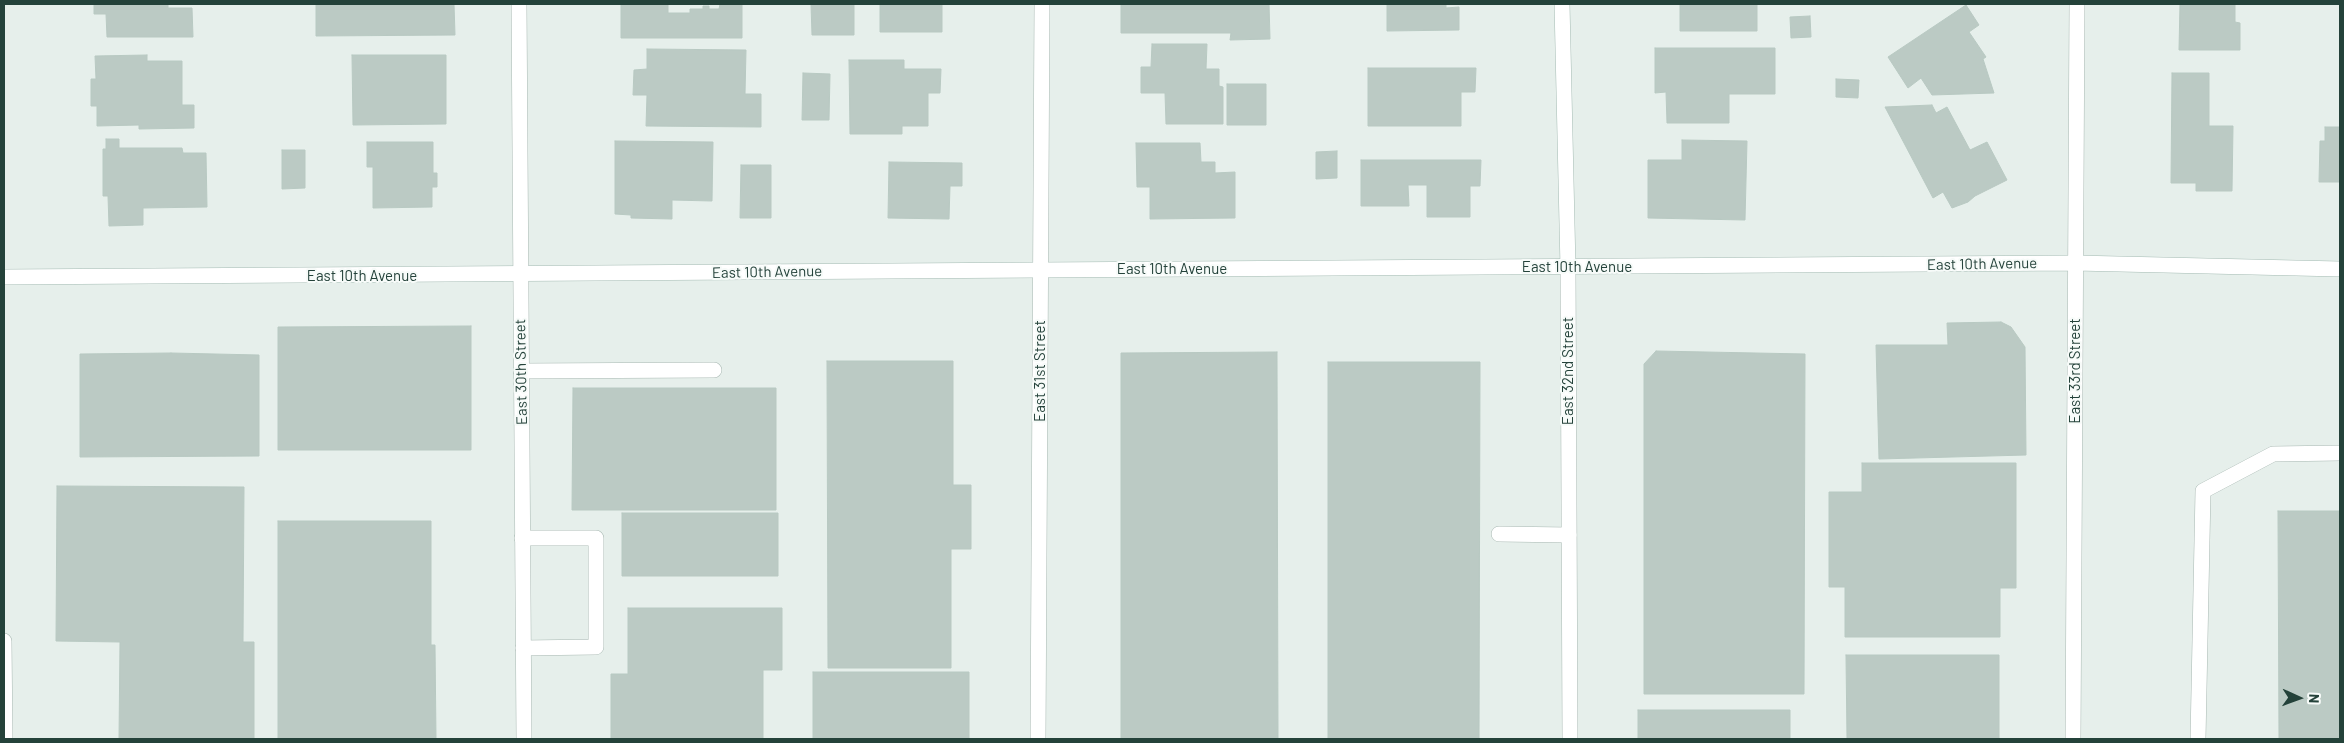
<!DOCTYPE html>
<html>
<head>
<meta charset="utf-8">
<style>
	body { margin:0 }
	#map { position:relative; width:2344px; height:743px; overflow:hidden; background:#e6efeb; font-family:Barlow,sans-serif }
	canvas { display:block }
	.frame { position:absolute; inset:0; border:5px solid #24423a; pointer-events:none }
	.north { position:absolute; left:2274px; top:673px; width:50px; height:50px; -webkit-text-stroke:4px #f7fbf9; paint-order:stroke; rotate:92deg; font-size:14px; font-weight:700; line-height:20px; text-align:center; color:#24423a }
	.north::after { content:''; display:block; margin:auto; width:18px; height:22px; background:#24423a; clip-path:polygon(50% 0,100% 100%,50% 72%,0 100%) }
</style>
</head>
<body>
<div id="map">
<canvas width="2344" height="743"></canvas>
<div class="frame"></div>
<div class="north">N</div>
</div>
<script>
const c = document.querySelector('canvas').getContext('2d');
c.lineJoin = 'round';
function paint(path, color) {
  c.fillStyle = color;
  c.fill(path, 'evenodd');
}
function poly(rows) {
  const path = new Path2D();
  for (const r of rows) {
    path.moveTo(r[0], r[1]);
    for (let i = 2; i < r.length; i += 2) path.lineTo(r[i], r[i + 1]);
  }
  return path;
}
function trace(path, color, width, dash) {
  c.strokeStyle = color;
  c.lineWidth = width;
  c.lineCap = dash ? 'butt' : 'round';
  c.setLineDash(dash || []);
  c.stroke(path);
}
function label(font, color, halo, rows, align = 'center') {
  c.font = font + ' Barlow,sans-serif';
  c.lineWidth = 4;
  c.setLineDash([]);
  c.textBaseline = 'middle';
  c.strokeStyle = halo;
  c.fillStyle = color;
  for (const [text, x, y, turn = 0] of rows) {
    c.save();
    c.translate(x, y);
    c.rotate((+turn || 0) * Math.PI / 180);
    c.textAlign = isNaN(turn) ? turn : align;
    if (halo) c.strokeText(text, 0, 0);
    c.fillText(text, 0, 0);
    c.restore();
  }
}
const building = poly([
	[94,4,168,4,168,8,192,8,193,37,107,37,106,14,94,14,94,4],
	[316,4,454,4,455,35,316,36,316,4],
	[621,4,668,4,668,13,690,13,690,9,703,9,703,6,709,6,709,9,719,9,720,4,742,4,742,38,621,38,621,4],
	[811,4,854,4,854,35,812,35,811,4],
	[880,4,942,4,942,32,880,32,880,4],
	[1121,4,1269,4,1270,39,1230,40,1231,33,1121,33,1121,4],
	[1387,4,1446,4,1446,8,1459,7,1459,30,1387,31,1387,4],
	[1680,4,1757,4,1757,31,1680,31,1680,4],
	[2180,4,2235,4,2235,22,2240,23,2240,50,2179,50,2180,4],
	[1966,5,1979,25,1969,32,1986,57,1983,59,1994,93,1932,95,1921,78,1908,88,1888,57,1966,5],
	[1810,16,1811,37,1791,38,1790,17,1810,16],
	[1152,44,1207,44,1206,69,1219,69,1219,86,1223,87,1223,124,1166,124,1165,93,1141,93,1141,67,1151,67,1152,44],
	[1655,48,1775,48,1775,94,1729,94,1729,123,1667,123,1666,92,1655,93,1655,48],
	[647,49,746,50,745,94,761,94,761,127,646,126,647,95,633,95,634,70,647,69,647,49],
	[147,55,147,61,182,61,182,105,194,105,194,128,139,129,139,125,97,126,97,106,91,106,91,79,96,79,95,56,147,55],
	[352,55,446,55,446,124,353,125,352,55],
	[849,60,904,60,904,69,941,69,940,93,928,93,928,126,902,126,902,134,850,134,849,60],
	[1368,68,1476,68,1475,92,1461,92,1461,126,1368,126,1368,68],
	[803,73,830,74,829,120,802,120,803,73],
	[2172,73,2209,73,2209,126,2233,126,2232,191,2196,191,2196,183,2171,183,2172,73],
	[1836,79,1859,80,1858,98,1836,97,1836,79],
	[1227,84,1266,84,1266,125,1227,125,1227,84],
	[1932,105,1936,113,1947,107,1970,150,1987,142,2007,180,1975,196,1968,202,1952,208,1943,192,1933,198,1885,107,1932,105],
	[2325,127,2340,127,2340,182,2319,182,2320,141,2325,141,2325,127],
	[106,139,119,139,119,148,182,148,183,153,206,153,207,207,143,208,143,225,109,226,108,196,103,196,103,149,106,149,106,139],
	[1682,140,1747,141,1745,220,1648,218,1648,160,1682,160,1682,140],
	[615,141,713,142,712,201,672,200,672,219,631,218,631,215,615,214,615,141],
	[367,142,433,142,433,173,437,173,437,187,432,187,432,207,373,208,373,167,367,167,367,142],
	[1136,143,1200,143,1201,162,1215,162,1215,173,1235,172,1235,218,1150,219,1150,187,1137,187,1136,143],
	[282,150,305,150,305,188,282,189,282,150],
	[1337,151,1337,178,1316,179,1316,152,1337,151],
	[1361,160,1481,160,1480,186,1470,186,1470,217,1427,217,1427,185,1408,185,1409,206,1361,206,1361,160],
	[889,162,962,163,962,186,950,186,949,219,888,218,889,162],
	[741,165,771,165,771,218,740,218,741,165],
	[2001,322,2011,327,2025,347,2026,455,1879,459,1876,345,1948,345,1947,323,2001,322],
	[471,326,471,450,278,450,278,327,471,326],
	[1656,351,1805,354,1804,694,1644,694,1644,364,1656,351],
	[1277,352,1278,739,1121,739,1121,353,1277,352],
	[171,353,259,355,259,456,80,457,80,354,171,353],
	[827,361,953,361,953,485,971,485,971,549,951,549,951,668,828,668,827,361],
	[1328,362,1480,362,1479,739,1328,739,1328,362],
	[573,388,776,388,776,510,572,510,573,388],
	[1862,463,2016,463,2016,588,2000,588,2000,637,1845,637,1845,587,1829,587,1829,492,1862,492,1862,463],
	[57,486,244,487,243,642,254,642,254,739,119,739,120,642,56,641,57,486],
	[2278,511,2340,511,2340,739,2279,739,2278,511],
	[622,513,778,513,778,576,622,576,622,513],
	[278,521,431,521,431,645,435,645,436,739,278,739,278,521],
	[628,608,782,608,782,670,763,670,763,739,611,739,611,674,628,674,628,608],
	[1846,655,1999,655,1999,739,1847,739,1846,655],
	[813,672,969,672,969,739,813,739,813,672],
	[1638,710,1790,710,1790,739,1638,739,1638,710]
]);
paint(building, '#bbcac4');
trace(building, '#b8c9c2', 1);
const lane = poly([
	[521,371,714,370],
	[1499,534,1569,535],
	[522,538,596,538,596,647,523,648],
	[2198,739,2203,491,2273,454,2340,453]
]);
const street = poly([
	[519,4,524,739],
	[1568,268,1570,739],
	[4,641,5,739],
	[1038,739,1042,4],
	[2073,739,2077,4]
]);
const secondary = poly([
	[1562,4,1568,268],
	[4,277,2075,263,2340,269]
]);
trace(lane, '#a8b8b2', 16);
trace(street, '#a8b8b2', 16);
trace(secondary, '#a4bbb3', 16);
trace(lane, '#fff', 15);
trace(street, '#fff', 15);
trace(secondary, '#fff', 15);
label('15px', '#24423a', '#f7fbf9', [
	["East 10th Avenue",1982,264,-1],
	["East 10th Avenue",1577,267],
	["East 10th Avenue",1172,269],
	["East 10th Avenue",767,272,-1],
	["East 10th Avenue",362,276],
	["East 31st Street",1040,371,-90],
	["East 32nd Street",1568,371,-90],
	["East 33rd Street",2075,371,-90],
	["East 30th Street",521,372,-91]
]);
</script>
</body>
</html>
